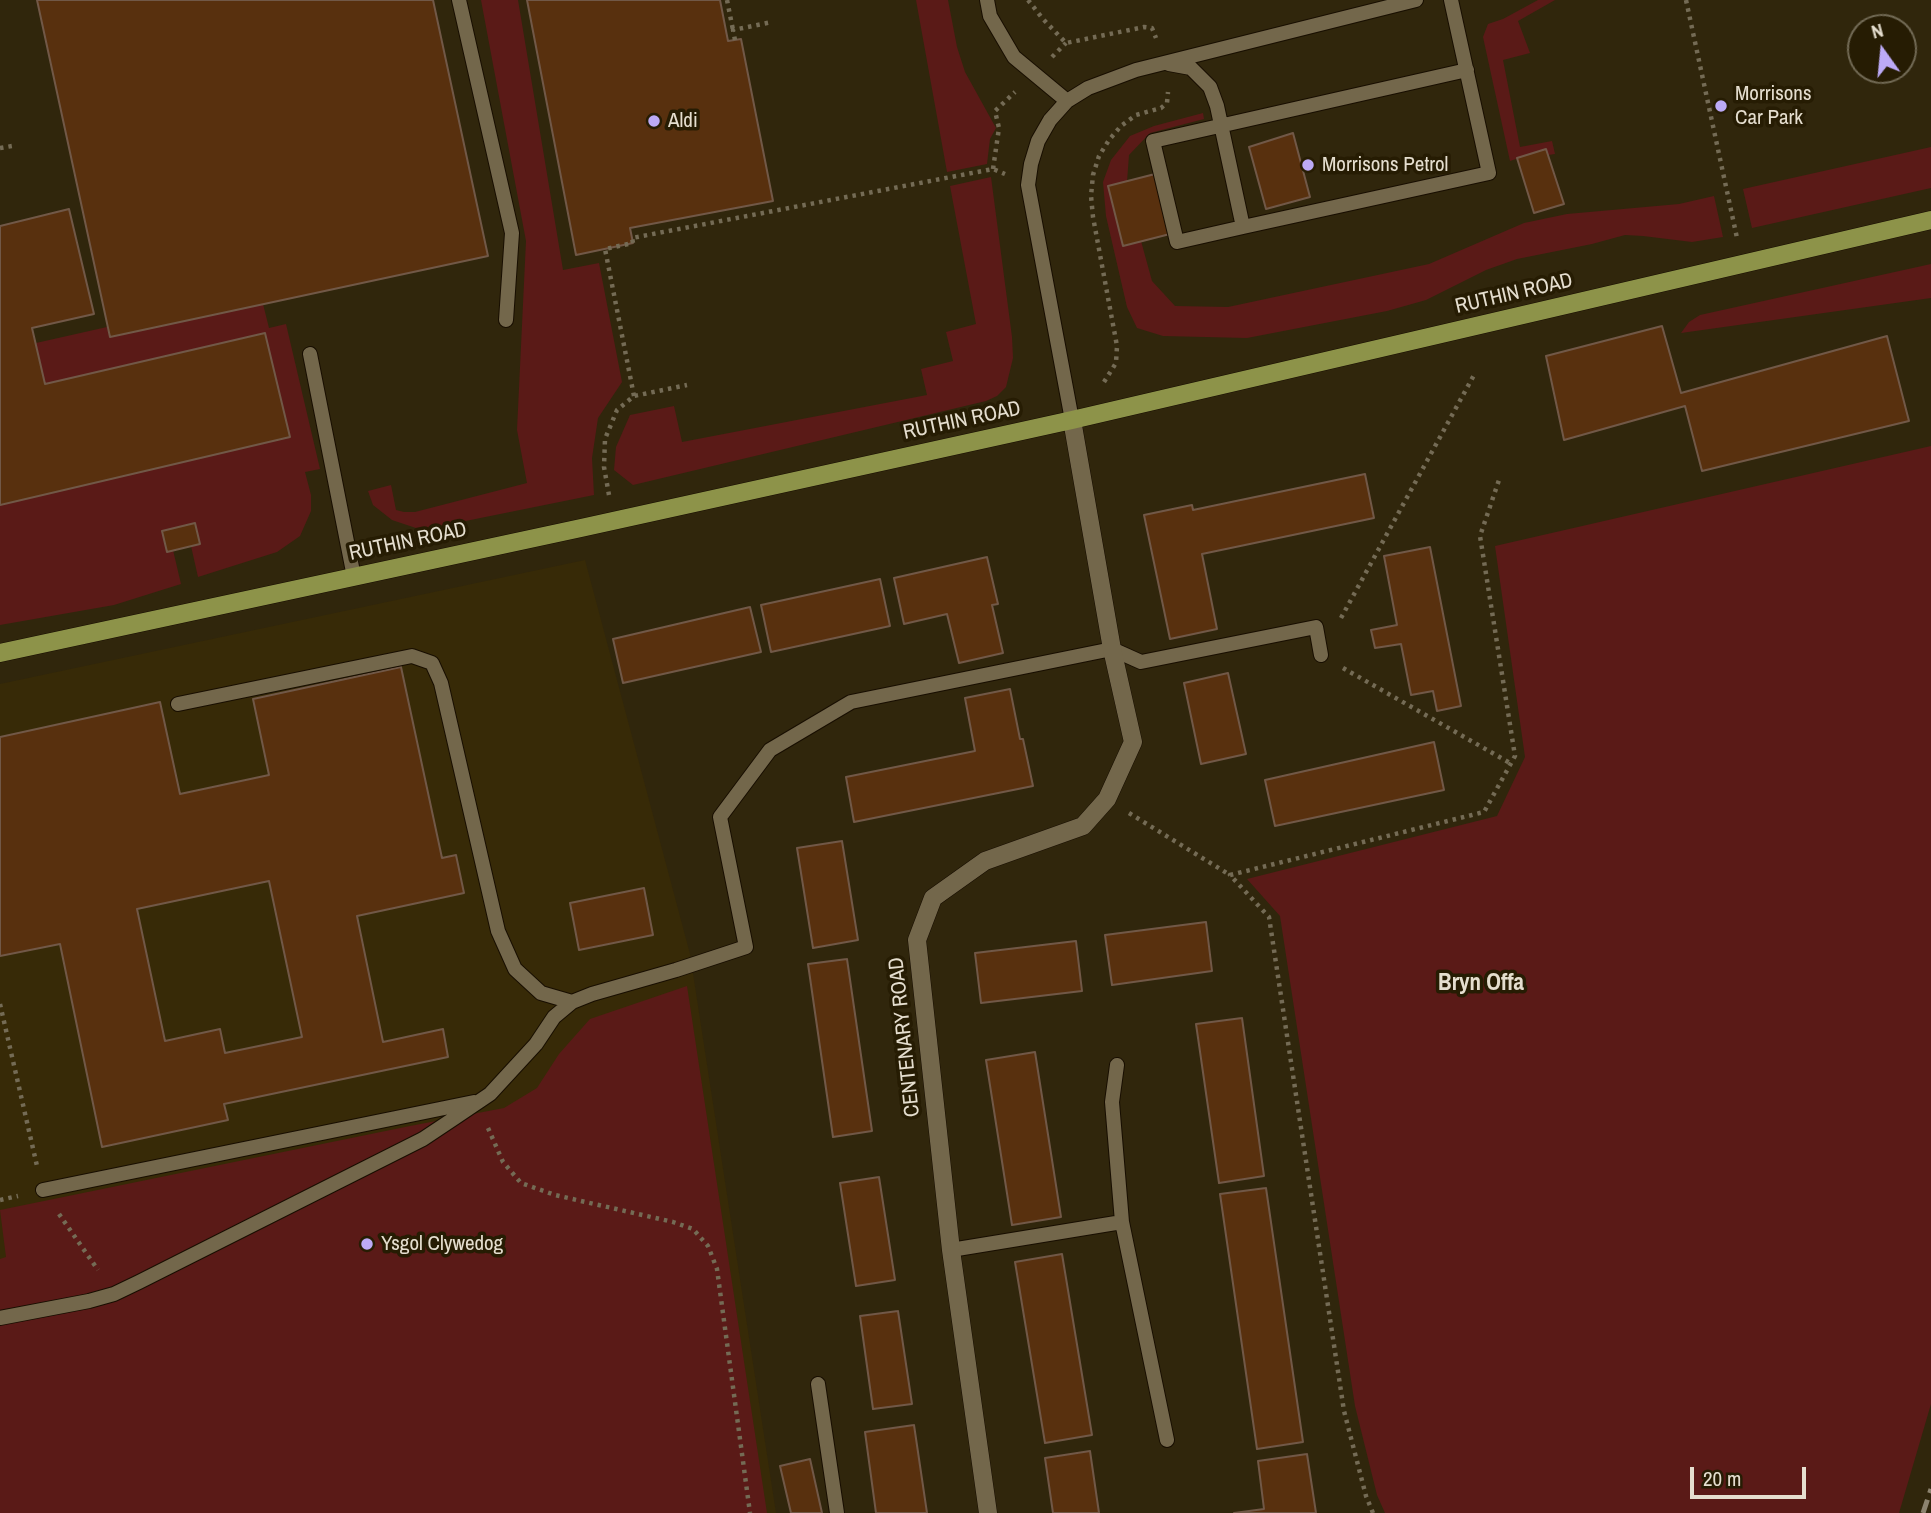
<!DOCTYPE html>
<html>
<head>
<meta charset="utf-8">
<style>
	body { margin:0 }
	#map { position:relative; width:1931px; height:1513px; overflow:hidden; background:#30260c; font-family:"Archivo Narrow",sans-serif }
	canvas { display:block }
	.north { position:absolute; left:1847px; top:14px; width:70px; height:70px; box-sizing:border-box; background:#261c03; border:2px solid #726a55; border-radius:50%; rotate:345deg; font-size:19px; font-weight:700; line-height:28px; text-align:center; color:#e5decf }
	.north::after { content:''; display:block; margin:auto; width:24px; height:32px; background:#bcaaf6; clip-path:polygon(50% 0,100% 100%,50% 72%,0 100%) }
	.scale { position:absolute; left:1690px; top:1467px; width:116px; height:32px; box-sizing:border-box; border:4px solid #e5decf; border-top:0; padding-left:9px; font-size:21px; line-height:24px; white-space:nowrap; color:#e5decf; -webkit-text-stroke:5px #261c03; paint-order:stroke }
</style>
</head>
<body>
<div id="map">
<canvas width="1931" height="1513"></canvas>
<div class="north">N</div>
<div class="scale">20 m</div>
</div>
<script>
const c = document.querySelector('canvas').getContext('2d');
c.lineJoin = 'round';
function paint(path, color) {
  c.fillStyle = color;
  c.fill(path, 'evenodd');
}
function poly(rows) {
  const path = new Path2D();
  for (const r of rows) {
    path.moveTo(r[0], r[1]);
    for (let i = 2; i < r.length; i += 2) path.lineTo(r[i], r[i + 1]);
  }
  return path;
}
function trace(path, color, width, dash) {
  c.strokeStyle = color;
  c.lineWidth = width;
  c.lineCap = dash ? 'butt' : 'round';
  c.setLineDash(dash || []);
  c.stroke(path);
}
function label(font, color, halo, rows, align = 'center') {
  c.font = font + ' "Archivo Narrow",sans-serif';
  c.lineWidth = 7;
  c.setLineDash([]);
  c.textBaseline = 'middle';
  c.strokeStyle = halo;
  c.fillStyle = color;
  for (const [text, x, y, turn = 0] of rows) {
    c.save();
    c.translate(x, y);
    c.rotate((+turn || 0) * Math.PI / 180);
    c.textAlign = isNaN(turn) ? turn : align;
    if (halo) c.strokeText(text, 0, 0);
    c.fillText(text, 0, 0);
    c.restore();
  }
}
paint(poly([
	[585,560,690,954,776,1513,0,1513,0,684]
]), '#372a07');
paint(poly([
	[481,0,518,0,563,270,599,263,622,382,598,418,592,458,594,495,431,528,416,528,392,520,373,505,368,491,391,485,396,510,404,512,415,512,527,483,517,430,526,241],
	[916,0,948,0,957,47,965,72,996,128,990,139,987,164,947,172],
	[1538,0,1555,0,1518,21,1530,53,1503,60,1520,147,1552,141,1555,154,1548,155,1546,149,1510,161,1483,37,1488,24,1503,19],
	[1203,113,1204,119,1150,133,1129,155,1127,182,1108,187,1123,246,1141,241,1152,281,1175,306,1228,307,1429,264,1524,223,1567,214,1679,204,1714,196,1723,237,1692,242,1643,236,1625,235,1592,244,1517,259,1486,270,1426,300,1387,311,1247,338,1163,336,1137,328,1127,307,1106,216,1103,182,1111,160,1130,136,1154,126],
	[1931,147,1931,188,1752,228,1743,189],
	[991,177,1012,337,1013,358,1006,387,997,396,986,401,633,485,614,470,616,447,630,415,674,406,682,442,927,395,921,369,953,361,946,332,976,324,950,186],
	[1931,264,1931,298,1681,333,1689,322,1700,315],
	[263,304,269,328,286,324,320,469,305,472,311,495,311,511,300,536,277,552,198,577,191,546,200,543,195,523,163,531,173,550,181,584,114,605,0,625,0,505,289,437,265,333,45,384,36,343,107,327,110,337],
	[1931,446,1931,1404,1899,1513,1385,1513,1377,1495,1355,1406,1280,916,1247,879,1497,816,1525,757,1495,546],
	[687,986,767,1513,0,1513,0,1259,6,1257,0,1210,410,1126,504,1108,537,1088,559,1054,590,1019]
]), '#5a1a17');
const building = poly([
	[37,0,433,0,488,256,110,337,37,0],
	[527,0,720,0,728,41,741,39,773,201,630,228,633,243,576,255,527,0],
	[1293,133,1310,197,1266,209,1249,147,1293,133],
	[1546,149,1564,204,1534,213,1517,158,1546,149],
	[1155,174,1170,234,1123,246,1108,186,1155,174],
	[69,209,94,314,32,328,45,384,265,333,290,437,0,505,0,226,69,209],
	[1662,326,1681,393,1887,336,1909,421,1702,471,1685,406,1564,440,1546,356,1662,326],
	[1365,474,1374,518,1202,554,1217,629,1170,639,1144,515,1192,505,1193,510,1365,474],
	[195,523,200,544,167,552,162,531,195,523],
	[1430,547,1461,706,1437,711,1433,691,1411,695,1401,644,1375,648,1371,630,1397,625,1384,556,1430,547],
	[987,557,998,604,992,605,1003,653,959,663,947,614,904,624,894,578,987,557],
	[880,579,890,626,771,652,761,605,880,579],
	[750,607,761,652,623,683,613,639,750,607],
	[401,667,442,858,456,855,464,893,357,916,383,1042,443,1029,448,1057,224,1104,228,1120,102,1147,60,944,0,956,0,737,160,702,180,794,269,775,253,699,401,667],
	[269,881,302,1037,225,1053,220,1029,165,1041,137,909,269,881],
	[1228,673,1246,754,1201,764,1184,683,1228,673],
	[1010,689,1020,739,1023,739,1033,786,854,822,846,777,975,751,965,698,1010,689],
	[1434,742,1444,790,1275,826,1265,780,1434,742],
	[842,841,858,940,813,948,797,848,842,841],
	[644,888,653,935,579,950,570,903,644,888],
	[1206,922,1212,971,1112,985,1105,935,1206,922],
	[1076,941,1082,991,981,1003,975,953,1076,941],
	[847,959,872,1131,833,1137,808,964,847,959],
	[1242,1018,1264,1176,1219,1183,1196,1024,1242,1018],
	[1035,1052,1061,1217,1012,1225,986,1060,1035,1052],
	[879,1177,895,1280,856,1286,840,1183,879,1177],
	[1266,1188,1303,1442,1257,1449,1220,1194,1266,1188],
	[1062,1254,1092,1435,1045,1443,1015,1262,1062,1254],
	[898,1311,912,1404,873,1409,860,1316,898,1311],
	[914,1425,927,1513,876,1513,865,1432,914,1425],
	[1090,1451,1099,1513,1053,1513,1045,1458,1090,1451],
	[1307,1454,1316,1513,1234,1513,1264,1509,1258,1461,1307,1454],
	[810,1459,822,1513,791,1513,780,1466,810,1459]
]);
paint(building, '#58300e');
trace(building, '#715847', 2);
const lane = poly([
	[459,0,512,233,506,320],
	[987,0,990,16,1014,57,1067,101],
	[1169,64,1191,68,1210,87,1217,106,1243,227,1489,173,1451,0],
	[1243,227,1177,242,1153,141,1467,70],
	[310,354,354,577],
	[1072,420,1028,185,1031,164,1038,141,1050,120,1067,101,1088,88,1136,70,1416,0],
	[178,704,412,656,432,663,441,683,498,931,515,969,541,993,572,1002],
	[1117,1065,1112,1102,1122,1222,1167,1440],
	[43,1190,474,1102],
	[951,1250,1122,1222],
	[0,1318,89,1301,114,1294,139,1282,423,1139,456,1117,490,1094,536,1044,554,1017,572,1002,592,994,676,970,746,947,720,817,770,750,851,702,1112,649,1141,662,1316,627,1321,655],
	[818,1384,837,1513]
]);
const street = poly([
	[988,1513,951,1250,917,940,933,898,985,861,1083,826,1107,799,1133,742,1112,649,1072,420]
]);
const primary = poly([
	[0,653,581,528,1072,420,1931,220]
]);
trace(lane, '#180e00', 16);
trace(street, '#180e00', 19);
trace(primary, '#180e00', 19);
trace(poly([
	[727,0,733,30],
	[1028,0,1043,19,1066,43,1144,27,1152,28,1156,38],
	[1686,0,1737,238],
	[735,40,733,30,772,22],
	[1052,57,1066,43],
	[0,148,12,146],
	[993,169,999,128,995,111,1015,92],
	[1104,382,1116,363,1117,346,1093,217,1091,196,1093,175,1099,156,1109,140,1121,126,1136,115,1161,108,1167,103,1168,92],
	[634,396,605,249,633,243,632,238,993,169,1005,174],
	[609,495,604,467,605,439,617,410,634,396,687,385],
	[1341,618,1474,375],
	[1343,668,1510,763],
	[1129,813,1230,875],
	[0,1004,37,1166],
	[488,1128,503,1162,521,1183,555,1195,673,1222,693,1229,708,1246,717,1269,750,1513],
	[0,1200,18,1196],
	[59,1214,98,1270],
	[1373,1513,1366,1496,1344,1411,1269,917,1230,875,1484,812,1515,756,1480,536,1499,480]
]), '#746b55', 4.5, [3.5, 5]);
trace(lane, '#73674b', 14);
trace(street, '#73674b', 18);
trace(primary, '#8d9349', 18);
trace(poly([
	[1923,1513,1931,1489]
]), '#8c836f', 5, [14, 7]);
for (const [x, y, r, color] of [
	[1721,106,7,"#bcaaf6"],
	[654,121,7,"#bcaaf6"],
	[1308,165,7,"#bcaaf6"],
	[367,1244,7,"#bcaaf6"]
]) {
  const dot = new Path2D();
  dot.arc(x, y, r, 0, 2 * Math.PI);
  c.fillStyle = color;
  c.fill(dot);
  trace(dot, '#261c03', 2.5);
}
label('21px', '#e5decf', '#261c03', [
	["Morrisons",1735,94],
	["Car Park",1735,118],
	["Aldi",668,121],
	["Morrisons Petrol",1322,165],
	["Ysgol Clywedog",381,1244]
], 'left');
label('21px', '#e5decf', '#261c03', [
	["RUTHIN ROAD",1514,294,-13],
	["RUTHIN ROAD",962,421,-12],
	["RUTHIN ROAD",408,542,-12],
	["CENTENARY ROAD",905,1037,-96]
]);
label('bold 23px', '#e5decf', '#261c03', [
	["Bryn Offa",1481,984]
]);
</script>
</body>
</html>
